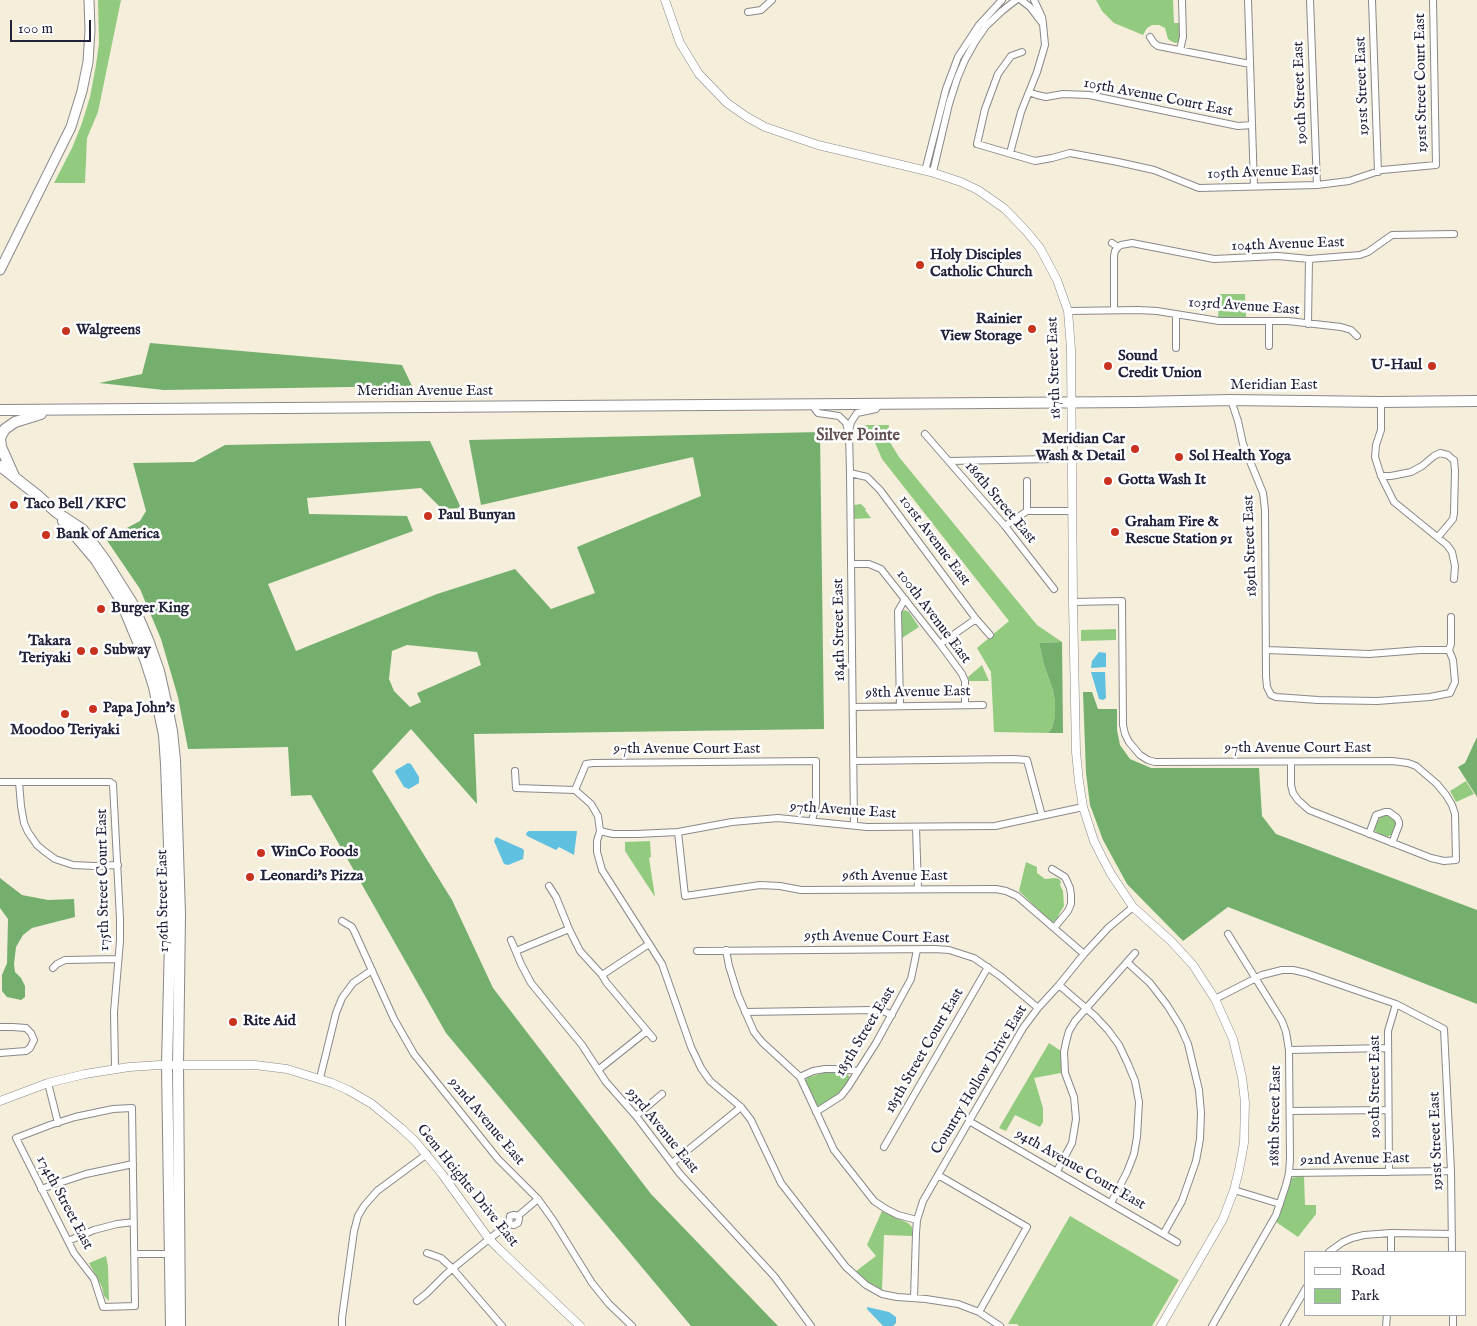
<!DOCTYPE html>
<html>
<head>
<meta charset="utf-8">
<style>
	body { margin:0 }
	#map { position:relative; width:1477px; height:1326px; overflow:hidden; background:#f4eedb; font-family:"IM FELL English",serif }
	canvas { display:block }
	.legend { position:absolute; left:1304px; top:1251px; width:162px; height:65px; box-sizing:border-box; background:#fff; border:1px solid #a7a7b1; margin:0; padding:6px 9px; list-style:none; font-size:15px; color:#22223b }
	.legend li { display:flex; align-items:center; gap:10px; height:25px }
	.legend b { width:25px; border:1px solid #a7a7b1 }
	.scale { position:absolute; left:10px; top:20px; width:81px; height:22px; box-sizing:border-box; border:2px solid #22223b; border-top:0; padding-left:6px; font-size:15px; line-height:18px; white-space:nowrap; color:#22223b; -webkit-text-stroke:4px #fff; paint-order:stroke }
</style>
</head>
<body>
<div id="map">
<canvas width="1477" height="1326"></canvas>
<ul class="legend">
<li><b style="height:6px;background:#fff"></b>Road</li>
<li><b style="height:14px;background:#92cb7f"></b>Park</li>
</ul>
<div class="scale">100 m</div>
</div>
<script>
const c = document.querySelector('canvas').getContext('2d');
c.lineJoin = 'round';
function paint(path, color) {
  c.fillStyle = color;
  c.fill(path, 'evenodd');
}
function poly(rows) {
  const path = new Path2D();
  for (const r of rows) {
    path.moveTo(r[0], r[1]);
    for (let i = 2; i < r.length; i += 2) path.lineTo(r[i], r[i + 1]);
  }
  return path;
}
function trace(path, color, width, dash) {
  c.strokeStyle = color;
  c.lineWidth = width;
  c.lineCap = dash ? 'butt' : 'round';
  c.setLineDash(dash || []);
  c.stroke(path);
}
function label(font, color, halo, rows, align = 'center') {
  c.font = font + ' "IM FELL English",serif';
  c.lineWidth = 5;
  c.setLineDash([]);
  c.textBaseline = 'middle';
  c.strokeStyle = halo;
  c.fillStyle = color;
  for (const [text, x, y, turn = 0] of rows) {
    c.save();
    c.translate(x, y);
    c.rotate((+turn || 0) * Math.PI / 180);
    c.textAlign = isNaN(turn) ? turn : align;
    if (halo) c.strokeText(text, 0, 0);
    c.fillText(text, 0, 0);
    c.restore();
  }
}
paint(poly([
	[98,0,121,0,98,112,87,138,85,183,54,183,72,148,82,123,90,97,96,65,99,43],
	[1096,0,1173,0,1174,23,1180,23,1180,40,1179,42,1175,43,1171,41,1168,39,1165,28,1159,25,1152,25,1147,28,1143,35,1114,23,1102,11],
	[1220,294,1245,294,1246,317,1218,317],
	[863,425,889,425,888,439,899,457,1037,625,1062,642,1039,643,1044,665,1053,690,1055,702,1055,716,1052,728,1048,733,994,732,991,672,977,648,1009,621,882,459,870,431,863,431],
	[861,504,866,509,865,510,871,518,854,519,854,505],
	[904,610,909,612,919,627,902,638,901,612],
	[1116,629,1116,640,1081,641,1081,630],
	[982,665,989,681,969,681,968,677],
	[1466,781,1474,794,1456,802,1450,791],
	[1387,814,1393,817,1396,820,1396,824,1391,835,1387,837,1379,834,1375,831,1374,828,1379,819,1382,815],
	[650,841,651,857,649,858,655,897,625,851,625,842],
	[1026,862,1037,867,1037,873,1045,879,1055,878,1059,879,1061,882,1060,885,1063,891,1064,906,1059,914,1058,919,1053,922,1049,920,1019,891],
	[1049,1043,1061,1051,1061,1073,1034,1078,1043,1108,1043,1122,1040,1127,1015,1115,1006,1131,999,1128],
	[827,1072,847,1073,850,1078,849,1081,838,1094,821,1106,819,1106,816,1105,805,1083,806,1079,809,1077],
	[1304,1176,1305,1205,1316,1205,1316,1214,1298,1237,1276,1222,1290,1178],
	[882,1211,908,1223,912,1227,912,1236,884,1235,882,1290,866,1281,855,1272,876,1256,867,1245],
	[1070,1216,1179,1280,1152,1326,1019,1326,1017,1324,1008,1324],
	[106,1256,108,1266,109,1301,104,1296,102,1287,89,1263]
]), '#92cb7f');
paint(poly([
	[150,343,402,365,412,386,164,390,99,383,142,374],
	[820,432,824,729,474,734,477,804,411,729,372,771,452,900,493,988,651,1194,778,1326,691,1326,446,1033,314,800,311,795,291,796,288,747,188,749,178,697,161,639,140,589,106,539,140,521,146,511,133,463,194,462,225,445,430,441,461,508,442,509,421,488,307,498,309,514,407,516,413,531,268,584,296,651,437,594,515,569,551,609,595,593,577,547,701,496,693,457,481,505,469,440],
	[407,645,477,652,481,665,417,693,421,702,410,707,394,691,389,679,392,651],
	[1062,642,1063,733,1048,733,1052,728,1055,716,1055,702,1053,690,1044,665,1039,643],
	[1083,692,1092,692,1098,709,1117,709,1117,730,1120,745,1130,759,1151,768,1259,768,1262,816,1276,834,1477,910,1477,1004,1228,907,1183,941,1127,884,1103,840,1090,805,1086,773],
	[1477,737,1477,797,1458,767,1465,763],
	[0,878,22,895,48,900,74,899,75,917,32,928,23,935,16,947,14,964,15,972,21,978,25,986,25,997,21,1000,7,997,2,991,2,975,7,963,8,919,0,908]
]), '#75af6e');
paint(poly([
	[1099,652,1106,653,1106,667,1091,668,1092,661],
	[1091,672,1105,672,1106,698,1103,700,1099,699],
	[408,763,411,764,419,777,419,783,409,789,404,787,395,772,396,770],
	[529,831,577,831,574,855,559,847,556,850,529,837,526,835,527,832],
	[496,837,523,849,524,851,523,859,508,865,504,864,494,841],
	[867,1307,889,1312,896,1317,896,1323,893,1326,883,1326,867,1309]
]), '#60c0df');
const minor = poly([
	[1021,0,1030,7,1043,24,1042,17,1034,0],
	[1248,0,1254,186],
	[1310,0,1317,185],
	[1372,0,1378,172],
	[748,12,761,10,772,0],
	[1150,37,1154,43,1158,46,1250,64],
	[1180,50,1183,37,1182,0],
	[1022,52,1011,56,998,74,985,109,977,144,1035,161,1052,158,1070,153,1118,162,1154,170,1199,188,1317,185,1349,181,1382,170,1436,165,1433,0],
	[1029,92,1037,95,1046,97,1063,94,1089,95,1238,126,1252,125],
	[1010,153,1021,112,1037,72,1045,45,1043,24],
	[925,171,946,89,958,57,979,25,1002,0],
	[933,172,949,104,957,79,965,60,975,42,986,26,1002,11,1016,0],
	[1112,243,1118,247,1115,251,1114,256,1114,310],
	[1118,247,1121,245,1132,243,1214,259,1278,256,1309,259,1360,255,1368,252,1392,235,1454,234],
	[1068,311,1138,310,1157,311,1219,321,1288,321,1341,327,1351,330,1357,336],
	[1269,321,1269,346],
	[1308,324,1309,259],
	[1176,348,1176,315],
	[1231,400,1238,421,1243,444,1263,493,1265,510,1266,676,1267,687,1271,695,1276,697,1318,700,1377,701,1430,697,1450,693,1455,682,1453,660,1449,650,1451,644,1451,617],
	[1381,402,1381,430,1376,445,1375,457,1381,476,1394,502,1447,545,1452,552,1455,566,1454,579],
	[812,405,818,413,839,416,846,423,849,434,850,473,854,825],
	[849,431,851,422,857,413,876,409,879,404],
	[925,434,1005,526,1054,589],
	[949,461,1051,459],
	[850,473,867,477,880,490,976,619,990,635],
	[1381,476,1391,476,1411,472,1422,466,1434,456,1440,453,1448,455,1451,458,1454,460,1455,471,1454,513,1453,519,1438,537],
	[1027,481,1027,511],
	[1005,526,1027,511,1072,511],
	[851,564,869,564,881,569,940,644,962,674,965,681,965,705],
	[1073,602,1122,601,1123,725,1125,734,1129,742,1140,755,1148,760,1155,762,1392,761,1408,763,1416,766,1437,784,1446,795,1452,805,1455,814,1456,860,1444,861,1431,858,1309,810,1298,800,1293,793,1291,785,1291,762],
	[940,644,976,619],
	[1267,650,1369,654,1420,650,1449,650],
	[900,706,898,611,905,599],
	[853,707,983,705],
	[854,761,1014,759,1027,760,1042,816],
	[515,771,516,788,575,790],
	[0,782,110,782,113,784,120,919,120,941,114,1012,115,1068],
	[19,782,21,806,24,823,28,832,37,845,44,851,55,859,73,865,94,866,118,865],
	[575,790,591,804,598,816,600,831,597,841,597,852,602,870,662,964,691,1047,701,1068,710,1081,741,1107,751,1120,781,1183,846,1267,866,1285,882,1294,897,1297,926,1299,958,1304,979,1312,1000,1326],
	[575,790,586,764,593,763,816,761,816,804,812,821],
	[916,827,918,889],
	[600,831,613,834,637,834,678,832,732,822,778,818,867,827,995,826,1083,807],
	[678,832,685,896,760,885,780,886,801,890,996,889,1006,891,1017,896,1084,954],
	[1369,834,1376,815,1385,812,1389,812,1397,818,1399,822,1399,825,1392,843],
	[1052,869,1065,877,1070,888,1071,895,1071,904,1068,911,1054,928],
	[549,886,556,897,569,929,580,951,602,975,606,982,653,1038],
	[342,921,352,927,355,933,394,1019,414,1054,498,1159,538,1199,553,1220,592,1283,609,1304,632,1326],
	[511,940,521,964,531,983,582,1045,606,1082,636,1116,680,1174,774,1276,811,1326],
	[726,950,729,966,738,995,754,1032,762,1042,800,1077,834,1150,874,1201,886,1209,898,1215,917,1220],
	[516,951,569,929],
	[697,951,935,949,949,950,974,958,1000,976,1038,1008],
	[1127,962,1150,983,1167,1005,1180,1026,1188,1044,1199,1090,1201,1113,1200,1139,1196,1161,1182,1201,1164,1233],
	[53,968,57,964,65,960,118,959],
	[602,975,649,944],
	[1059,985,1095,1016,1108,1030,1119,1045,1128,1064,1135,1081,1139,1102,1137,1137,1134,1154,1127,1172,1111,1203],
	[1215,999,1262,975,1282,970,1293,970,1306,973,1396,1004,1444,1029,1451,1171,1452,1252],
	[745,1012,873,1010,883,1011,892,1015],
	[0,1027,13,1027,26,1028,31,1033,34,1040,30,1048,26,1051,0,1053],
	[1289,1050,1388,1048],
	[598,1070,647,1031],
	[800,1077,813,1071,825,1069,840,1069,858,1071],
	[320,1078,336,1013,342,998,353,983,372,970],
	[48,1083,58,1123],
	[132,1108,135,1306,103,1307,94,1279,74,1253,16,1138,50,1125,75,1117,113,1109,132,1108],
	[1290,1111,1388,1110],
	[816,1112,841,1096,848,1087,876,1043,911,979,917,950],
	[636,1116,662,1094],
	[969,1121,1177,1242],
	[884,1147,988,967],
	[672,1163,741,1107],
	[1057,1171,1072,1143,1076,1119,1074,1097,1065,1073,1064,1052,1066,1042,1069,1031,1075,1021,1135,953],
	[1389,1172,1388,1031,1396,1004],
	[1289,1173,1451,1171],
	[938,1175,1027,1227,979,1312],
	[41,1189,86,1174,133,1164],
	[1234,1190,1280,1204],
	[518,1216,538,1199],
	[1391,1233,1391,1252],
	[68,1241,94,1230,117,1224,134,1222],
	[1329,1252,1343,1242,1352,1238,1364,1235,1391,1233,1452,1234],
	[427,1253,441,1258,453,1269,502,1326],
	[135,1254,169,1254],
	[914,1298,916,1233,917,1220,923,1201,938,1175,1023,1028,1038,1008,1059,985,1084,954,1108,928,1133,907],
	[417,1301,427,1293,446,1274,489,1239,509,1224,514,1225,518,1223,519,1219,518,1216,514,1215,510,1216,509,1224],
	[1453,1315,1453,1326],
	[342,1326,342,1318,354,1231,358,1216,364,1206,377,1191,427,1154],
	[1212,1326,1276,1215,1286,1185,1289,1173,1290,1159,1289,1050,1286,1032,1282,1021,1228,934],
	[1284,1326,1306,1288],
	[1386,1326,1387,1315]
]);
const tertiary = poly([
	[665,0,680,43,699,74,727,103,747,117,765,127,818,145,931,172,961,182,978,190,1005,209,1027,232,1040,248,1057,280,1068,311,1071,349,1073,602,1076,752,1079,782,1083,807,1094,841,1102,857,1111,874,1133,907,1171,941,1193,965,1215,999,1233,1039,1242,1077,1245,1102,1244,1143,1239,1170,1234,1190,1223,1219,1161,1326],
	[0,1101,48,1083,85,1074,129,1067,160,1065,255,1065,287,1069,332,1083,348,1090,372,1104,401,1128,415,1141,442,1174,489,1239,499,1249,580,1326]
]);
const secondary = poly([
	[0,270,71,127,82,91,88,62,90,30,89,0]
]);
const primary = poly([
	[0,410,1135,402,1231,400,1381,402,1477,401],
	[0,466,37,495,56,512,83,530,105,560,132,603,148,640,159,671,166,702,172,731,175,760,180,914,178,1065,180,1326],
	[14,476,1,447,0,438,2,434,5,429,15,422,41,414],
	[63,521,96,560,119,597,126,613,145,659,154,687,164,735,166,764,171,899,167,1065,171,1326]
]);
trace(minor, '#8b888b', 8);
trace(tertiary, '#8b888b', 9);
trace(secondary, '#8b888b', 11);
trace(primary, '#8b888b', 12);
trace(minor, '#fff', 6);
trace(tertiary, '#fff', 8);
trace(secondary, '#fff', 9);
trace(primary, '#fff', 10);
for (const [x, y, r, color] of [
	[920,265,5,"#c8321e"],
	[1032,329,5,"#c8321e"],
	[66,331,5,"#c8321e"],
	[1108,366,5,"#c8321e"],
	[1432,366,5,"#c8321e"],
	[1135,449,5,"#c8321e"],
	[1179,457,5,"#c8321e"],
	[1108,481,5,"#c8321e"],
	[14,505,5,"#c8321e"],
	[428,516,5,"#c8321e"],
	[1115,532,5,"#c8321e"],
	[46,535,5,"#c8321e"],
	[101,609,5,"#c8321e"],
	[81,651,5,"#c8321e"],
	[94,651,5,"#c8321e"],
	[93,709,5,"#c8321e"],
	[65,714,5,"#c8321e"],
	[261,853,5,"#c8321e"],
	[250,877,5,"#c8321e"],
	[233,1022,5,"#c8321e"]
]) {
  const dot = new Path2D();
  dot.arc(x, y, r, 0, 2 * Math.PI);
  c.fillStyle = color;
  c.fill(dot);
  trace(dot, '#fff', 2);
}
label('15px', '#22223b', '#fff', [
	["191st Street Court East",1422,83,-91],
	["191st Street East",1363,86,-92],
	["190th Street East",1301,93,-92],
	["105th Avenue Court East",1158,98,11],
	["105th Avenue East",1263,173,-2],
	["104th Avenue East",1288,245,-2],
	["103rd Avenue East",1244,307,4],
	["187th Street East",1055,368,-92],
	["Meridian East",1274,386],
	["Meridian Avenue East",425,392],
	["186th Street East",1000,503,50],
	["101st Avenue East",934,541,53],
	["189th Street East",1251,546,-92],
	["100th Avenue East",933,617,53],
	["184th Street East",840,630,-91],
	["98th Avenue East",918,693,-1],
	["97th Avenue Court East",1298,749],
	["97th Avenue Court East",687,750],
	["97th Avenue East",843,811,4],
	["96th Avenue East",895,877],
	["175th Street Court East",104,880,-91],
	["176th Street East",164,901,-91],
	["95th Avenue Court East",877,938,1],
	["185th Street East",866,1032,-59],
	["185th Street Court East",925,1051,-60],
	["Country Hollow Drive East",980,1080,-59],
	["190th Street East",1376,1087,-90],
	["188th Street East",1276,1116,-89],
	["92nd Avenue East",486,1122,50],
	["93rd Avenue East",662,1131,51],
	["191st Street East",1437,1141,-92],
	["92nd Avenue East",1355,1160,-1],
	["94th Avenue Court East",1080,1170,30],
	["Gem Heights Drive East",467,1186,51],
	["174th Street East",64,1203,62]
]);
label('bold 15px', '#22223b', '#fff', [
	["Holy Disciples",930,256],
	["Catholic Church",930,273],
	["Rainier",1022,320,"right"],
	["View Storage",1022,337,"right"],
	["Walgreens",76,331],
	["Sound",1118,357],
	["Credit Union",1118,374],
	["U-Haul",1422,366,"right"],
	["Meridian Car",1125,440,"right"],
	["Wash & Detail",1125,457,"right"],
	["Sol Health Yoga",1189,457],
	["Gotta Wash It",1118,481],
	["Taco Bell / KFC",24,505],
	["Paul Bunyan",438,516],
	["Graham Fire &",1125,523],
	["Rescue Station 91",1125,540],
	["Bank of America",56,535],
	["Burger King",111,609],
	["Takara",71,642,"right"],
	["Teriyaki",71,659,"right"],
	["Subway",104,651],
	["Papa John's",103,709],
	["Moodoo Teriyaki",65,731,"center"],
	["WinCo Foods",271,853],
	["Leonardi's Pizza",260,877],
	["Rite Aid",243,1022]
], 'left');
label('bold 16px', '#635352', '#fff', [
	["Silver Pointe",858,437]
]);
</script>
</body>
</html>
